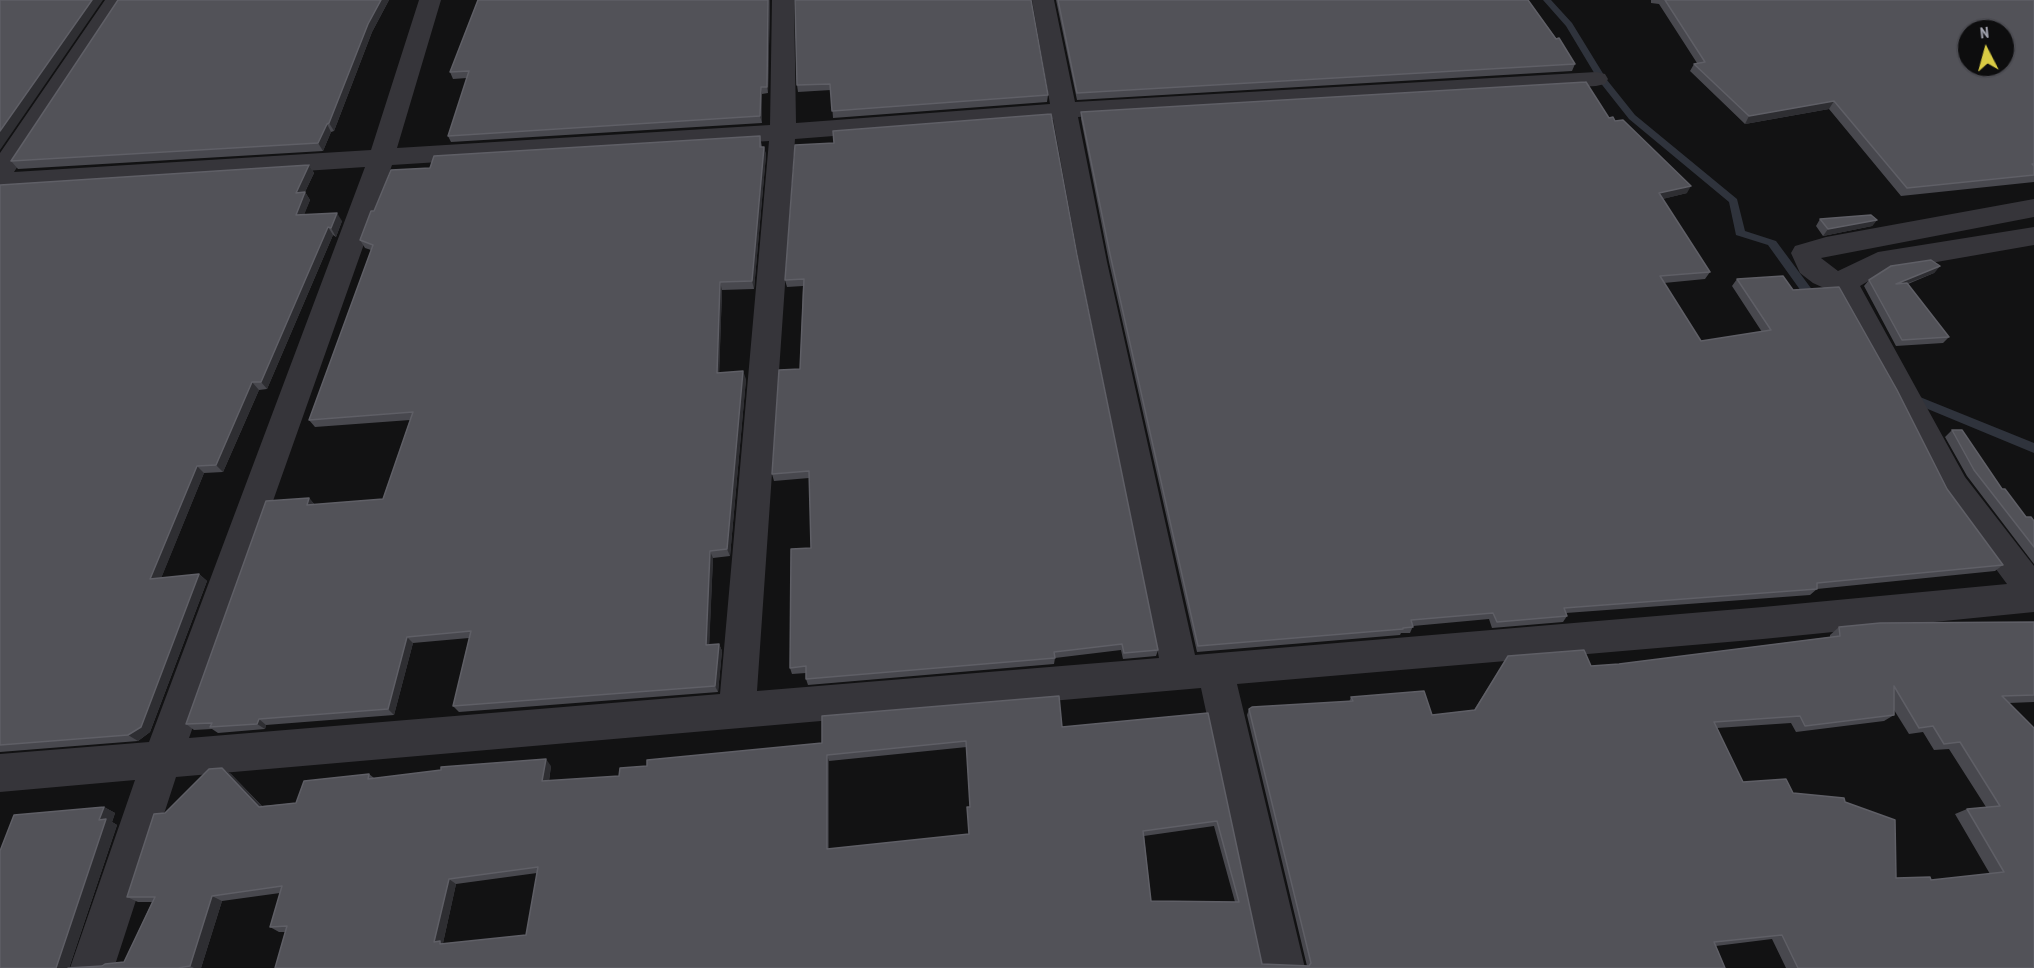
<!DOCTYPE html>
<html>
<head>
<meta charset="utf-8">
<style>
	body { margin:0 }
	#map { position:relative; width:2034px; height:968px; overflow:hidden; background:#121213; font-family:"PT Sans Narrow",sans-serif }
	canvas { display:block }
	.north { position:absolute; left:1956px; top:18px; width:60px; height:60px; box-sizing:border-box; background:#0d0d0e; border:2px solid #4a4a50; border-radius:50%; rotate:354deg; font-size:16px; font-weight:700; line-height:24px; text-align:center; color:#a5a6b2 }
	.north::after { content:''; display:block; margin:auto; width:21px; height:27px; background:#d9cb44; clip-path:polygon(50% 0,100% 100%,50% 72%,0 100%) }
</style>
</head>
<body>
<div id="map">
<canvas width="2034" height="968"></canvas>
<div class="north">N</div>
</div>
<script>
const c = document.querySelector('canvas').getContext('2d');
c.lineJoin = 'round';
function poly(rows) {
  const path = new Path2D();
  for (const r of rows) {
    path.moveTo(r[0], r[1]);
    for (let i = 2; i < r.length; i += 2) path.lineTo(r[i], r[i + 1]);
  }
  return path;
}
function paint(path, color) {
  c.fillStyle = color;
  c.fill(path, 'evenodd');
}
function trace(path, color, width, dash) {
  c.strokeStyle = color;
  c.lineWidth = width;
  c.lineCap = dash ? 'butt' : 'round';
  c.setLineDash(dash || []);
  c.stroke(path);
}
paint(poly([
	[1543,0,1551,0,1572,23,1607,80,1635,115,1737,199,1745,231,1776,241,1819,299,1820,302,1819,305,1811,305,1768,245,1736,235,1729,202,1629,119,1599,81,1566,26,1543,0],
	[1910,393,2034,443,2034,453,1906,400,1904,397,1910,393]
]), '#2f333c');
paint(poly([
	[105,0,127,0,14,172,371,150,419,0,441,0,397,148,770,125,772,0,794,0,796,123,1050,104,1032,0,1054,0,1075,102,1596,72,1605,74,1608,79,1605,84,1596,86,1078,117,1107,262,1195,655,1763,607,2007,584,1941,495,1892,396,1835,293,1813,283,1800,273,1791,253,1795,246,1826,237,2034,199,2034,217,1821,258,1838,271,1878,252,2034,227,2034,245,1885,271,1860,286,1965,477,2034,566,2034,612,1763,639,1237,684,1305,968,1261,968,1201,688,176,777,114,968,70,968,135,780,0,792,0,754,149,742,365,167,0,191,0,153,105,0],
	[1053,119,1079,262,1159,658,757,691,795,139,1053,119],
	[769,141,720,694,189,738,392,165,769,141]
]), '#36353a');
paint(poly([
	[118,0,389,0,372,32,334,131,331,132,323,151,18,169,11,161],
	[478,0,770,0,768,93,762,94,762,123,451,142,448,136,467,78,453,79,450,72],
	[795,0,1048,95,1047,102,833,118,831,90,798,92,797,85],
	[1056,0,1528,0,1575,64,1572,71,1077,100],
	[1651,0,2034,0,2034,182,1901,196,1829,109,1745,124,1690,71,1694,64,1697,63,1659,4,1651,3],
	[1081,112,1609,118,1615,121,1687,193,1662,199,1710,272,1705,279,1664,283,1701,341,1762,332,1732,286,1737,279,1793,290,1947,489,2003,565,1995,571,1817,589,1810,595,1566,613,1567,616,1563,622,1492,628,1489,619,1413,626,1410,633,1401,633,1400,635,1197,652,1109,262,1081,119],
	[760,136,762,147,764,147,766,155,754,289,722,290,719,373,746,379,730,556,713,558,709,645,719,644,722,651,718,692,459,712,453,706,469,638,413,643,394,715,266,725,265,729,218,733,212,729,194,730,186,724,309,498,315,505,383,499,410,420,315,427,309,420,371,250,365,248,360,240,374,211,430,168],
	[309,165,314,173,305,192,310,200,304,214,342,221,336,237,333,235,267,389,259,390,223,472,204,473,161,578,199,574,207,581,150,732,138,741,0,752,0,185],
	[1820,219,1877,220,1872,226,1823,236,1816,226],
	[1077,255,1158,650,1156,656,1123,659,1121,650,1055,658,1054,664,808,685,806,679,806,673,792,674,790,668,811,548,809,478,774,481,772,474,800,369,803,286,787,287,785,280],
	[1940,266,1934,273,1908,284,1949,337,1943,343,1896,346,1864,286,1869,280],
	[1952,430,2026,517,2034,521,2034,564,1967,476,1945,437],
	[2034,622,2034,702,2009,703,2034,968,1786,968,1772,939,1716,946,1725,968,275,968,285,932,279,932,270,927,280,893,222,901,201,968,0,968,104,807,115,813,112,822,117,825,69,968,102,966,124,962,152,902,138,902,127,897,165,813,222,768,231,774,262,806,296,803,369,774,374,778,551,766,549,781,619,776,1062,727,1208,713,1262,964,1307,966,1247,715,1249,709,1349,702,1351,697,1432,715,1474,710,1508,656,1591,666,1619,664,1830,637,1830,635,1839,627],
	[1894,710,1909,734,1923,732,1934,750,1949,749,1986,807,1967,809,1955,814,1990,874,1931,880,1896,878,1845,802,1793,793,1743,782,1717,728,1791,723,1796,732,1884,721,1894,715],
	[967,747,970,807,969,834,829,849,829,761],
	[1214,826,1235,902,1151,901,1144,836],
	[537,873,526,935,444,944,443,943,456,884]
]), '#48484e');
paint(poly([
	[92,0,103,0,0,150,0,131],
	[381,0,389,0,372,32,334,131,329,123,368,24],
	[768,0,770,0,768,93,767,87],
	[761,87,762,94,762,123,760,116],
	[1834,101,1829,109,1745,124,1749,116],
	[327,124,331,132,323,151,318,143],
	[764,147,766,155,754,289,752,281],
	[309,165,314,173,305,192,310,200,301,223,296,215,296,193],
	[1691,186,1687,193,1655,201,1659,193],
	[337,213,342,221,336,237,331,228],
	[1877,220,1872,226,1823,236,1828,229],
	[328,227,333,235,267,389,261,382],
	[1940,266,1934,273,1890,290,1896,284],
	[720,282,722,290,719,380,717,373],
	[743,371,746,379,730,556,727,549],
	[252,382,259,390,223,472,216,465],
	[197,466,204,473,158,586,150,579],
	[309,498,315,505,307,505],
	[710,551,713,558,709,652,706,645],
	[199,574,207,581,150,732,138,741,128,735],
	[407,637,413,643,394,715,388,709],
	[719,644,722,651,718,692,715,686],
	[259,719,266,725,265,729,257,724],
	[827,755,829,761,829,854,827,849],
	[546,759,551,766,548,787,542,781],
	[222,768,231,774,268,813,259,807],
	[104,807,115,813,112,822,117,825,69,968,56,968,99,820],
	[449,879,456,884,443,943,448,946,434,942],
	[212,896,222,901,201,968,194,968,190,966]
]), '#2e2e32');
const building = poly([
	[0,0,92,0,0,131,0,0],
	[118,0,381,0,368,24,329,123,327,124,318,143,11,161,118,0],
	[478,0,768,0,767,87,761,87,760,116,448,136,469,71,450,72,478,0],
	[795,0,1031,0,1048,95,832,111,830,84,797,85,795,0],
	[1058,0,1528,0,1556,39,1559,38,1575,64,1077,93,1058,0],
	[1665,0,2034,0,2034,164,2032,164,2034,166,2034,175,1907,188,1834,101,1749,116,1694,64,1705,62,1665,0],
	[1968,30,2004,30,2004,66,1968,66,1968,30],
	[1586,82,1609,118,1613,117,1615,121,1623,120,1691,186,1659,193,1710,272,1660,276,1701,341,1771,330,1737,279,1783,276,1793,290,1839,287,1897,390,1947,489,2003,565,1817,583,1817,589,1564,608,1567,616,1497,622,1493,613,1411,620,1413,627,1403,628,1403,629,1198,646,1110,254,1081,112,1586,82],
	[1051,114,1077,255,1158,650,1124,653,1122,644,1054,652,1055,658,806,679,806,666,790,668,791,549,811,548,809,471,772,474,779,370,800,369,804,279,785,280,795,145,834,143,833,131,1051,114],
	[760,136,760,147,764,147,752,281,720,282,717,373,743,371,727,549,710,551,706,645,719,644,715,686,453,706,471,631,407,637,388,709,259,719,257,724,210,727,212,723,186,724,266,501,309,498,307,505,383,499,413,412,309,420,373,245,360,240,371,211,374,211,391,170,430,168,434,156,760,136],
	[309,165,296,193,305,192,296,215,337,213,331,228,328,227,261,382,252,382,216,465,197,466,150,579,199,574,141,727,128,735,0,745,0,185,309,165],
	[1871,215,1877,220,1828,229,1820,219,1871,215],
	[1931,260,1940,266,1896,284,1907,283,1949,337,1902,340,1869,280,1891,266,1931,260],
	[1952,430,1962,430,2002,489,2005,489,2026,517,2031,517,2034,521,2034,547,1974,470,1952,430],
	[2034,622,2034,695,2002,696,2034,728,2034,968,1798,968,1782,935,1714,942,1725,968,275,968,287,926,270,927,282,886,212,896,190,966,178,968,68,968,102,966,105,964,124,962,155,897,127,897,154,814,165,813,209,769,222,768,259,807,296,803,304,781,369,774,368,779,441,770,441,767,546,759,542,781,619,776,620,768,647,766,647,760,822,743,822,716,1059,696,1062,727,1208,713,1262,964,1309,966,1311,963,1249,709,1252,707,1353,701,1351,697,1424,691,1432,715,1475,710,1508,656,1584,650,1591,666,1619,664,1840,636,1839,627,1880,623,2034,622],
	[1894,686,1919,728,1933,726,1944,744,1960,742,2000,806,1967,809,2004,872,1931,880,1930,877,1896,878,1895,820,1845,802,1844,798,1793,793,1786,779,1743,782,1714,722,1800,716,1805,726,1894,715,1894,686],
	[966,741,970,807,967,807,969,834,827,849,827,755,966,741],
	[1217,821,1239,902,1151,901,1143,831,1217,821],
	[538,867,526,935,440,944,440,941,434,942,449,879,538,867],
	[104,807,99,820,106,819,56,968,0,968,0,851,14,815,104,807]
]);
paint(building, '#525258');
trace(building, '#5f5f66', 1.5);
</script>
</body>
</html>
